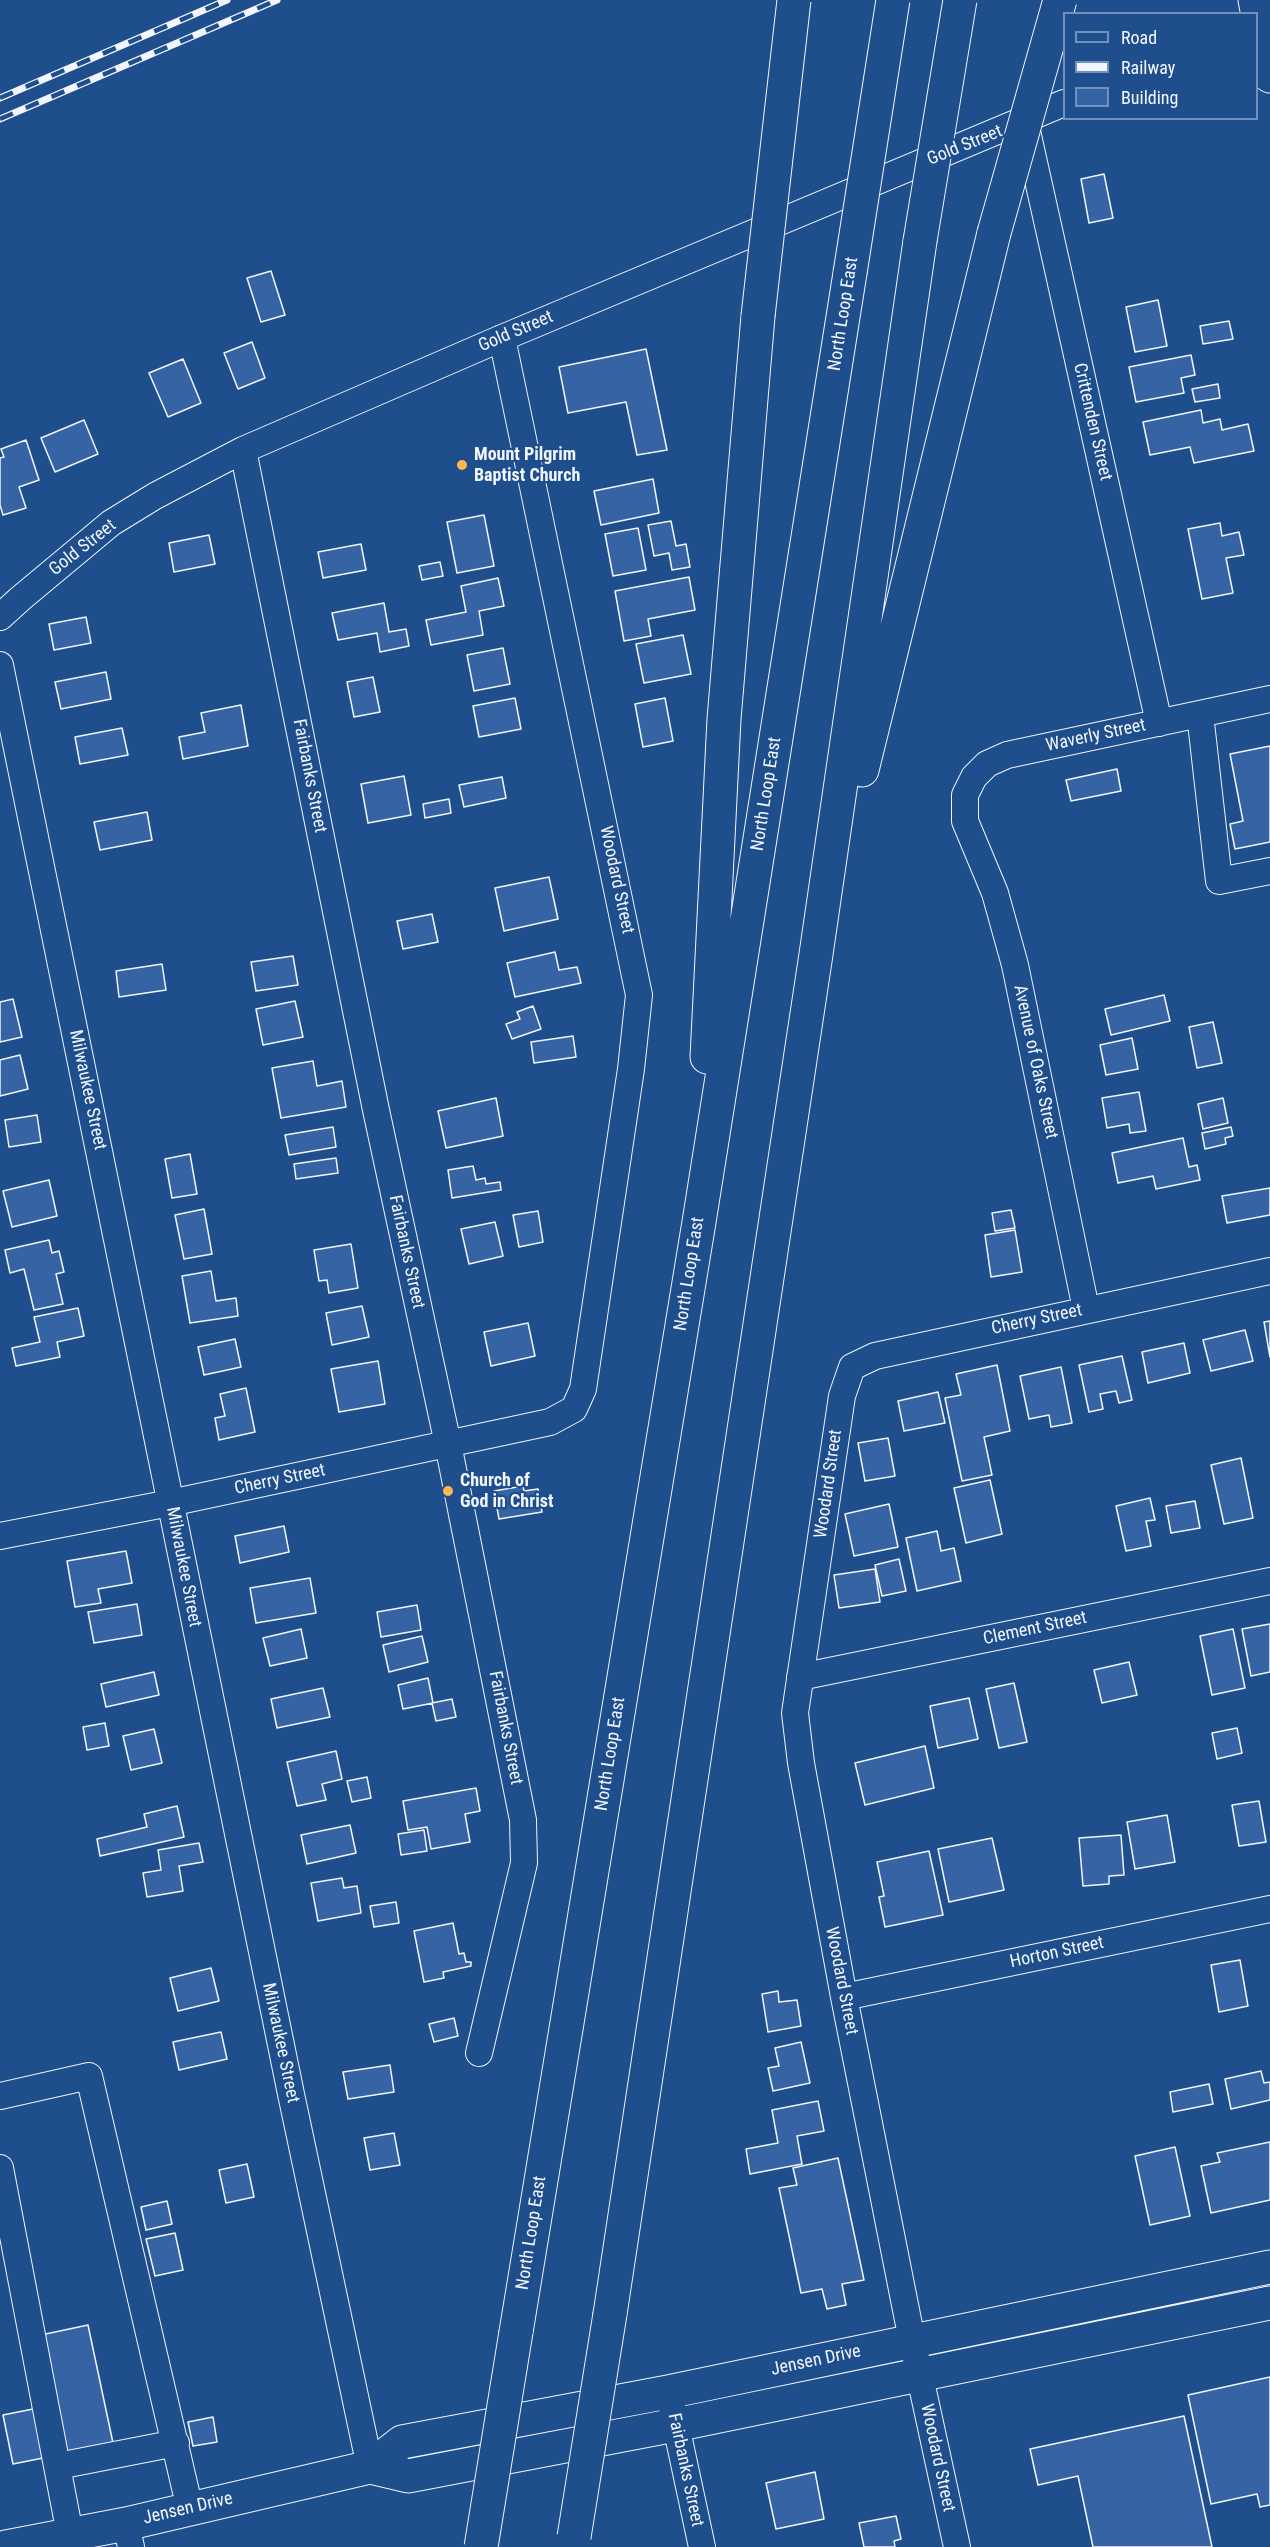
<!DOCTYPE html>
<html>
<head>
<meta charset="utf-8">
<style>
	body { margin:0 }
	#map { position:relative; width:1270px; height:2547px; overflow:hidden; background:#1f4e8c; font-family:"Roboto Condensed",sans-serif }
	canvas { display:block }
	.legend { position:absolute; left:1063px; top:12px; width:195px; height:108px; box-sizing:border-box; background:#1f4e8c; border:2px solid #7391ba; margin:0; padding:8px 10px; list-style:none; font-size:18px; color:#f2f6ff }
	.legend li { display:flex; align-items:center; gap:12px; height:30px }
	.legend b { width:30px; border:2px solid #7391ba }
</style>
</head>
<body>
<div id="map">
<canvas width="1270" height="2547"></canvas>
<ul class="legend">
<li><b style="height:8px;background:#1f4e8c"></b>Road</li>
<li><b style="height:8px;background:#f2f6ff"></b>Railway</li>
<li><b style="height:16px;background:#3563a3"></b>Building</li>
</ul>
</div>
<script>
const c = document.querySelector('canvas').getContext('2d');
c.lineJoin = 'round';
function paint(path, color) {
  c.fillStyle = color;
  c.fill(path, 'evenodd');
}
function poly(rows) {
  const path = new Path2D();
  for (const r of rows) {
    path.moveTo(r[0], r[1]);
    for (let i = 2; i < r.length; i += 2) path.lineTo(r[i], r[i + 1]);
  }
  return path;
}
function trace(path, color, width, dash) {
  c.strokeStyle = color;
  c.lineWidth = width;
  c.lineCap = dash ? 'butt' : 'round';
  c.setLineDash(dash || []);
  c.stroke(path);
}
function label(font, color, halo, rows, align = 'center') {
  c.font = font + ' "Roboto Condensed",sans-serif';
  c.lineWidth = 4.5;
  c.setLineDash([]);
  c.textBaseline = 'middle';
  c.strokeStyle = halo;
  c.fillStyle = color;
  for (const [text, x, y, turn = 0] of rows) {
    c.save();
    c.translate(x, y);
    c.rotate((+turn || 0) * Math.PI / 180);
    c.textAlign = isNaN(turn) ? turn : align;
    if (halo) c.strokeText(text, 0, 0);
    c.fillText(text, 0, 0);
    c.restore();
  }
}
const building = poly([
	[1104,174,1113,218,1089,223,1081,179,1104,174],
	[271,271,285,315,261,322,247,278,271,271],
	[1158,300,1167,346,1135,352,1126,307,1158,300],
	[1229,321,1233,339,1203,344,1200,326,1229,321],
	[252,342,265,378,238,389,224,353,252,342],
	[646,349,667,450,637,455,626,402,568,413,559,367,646,349],
	[1191,355,1195,375,1181,378,1184,393,1136,402,1129,367,1191,355],
	[183,359,201,403,168,417,149,373,183,359],
	[1218,384,1220,398,1195,402,1192,389,1218,384],
	[1201,410,1203,423,1220,419,1222,430,1248,424,1254,451,1194,463,1190,447,1150,455,1143,422,1201,410],
	[84,420,98,454,55,472,41,438,84,420],
	[26,440,39,480,19,487,26,508,3,515,0,505,0,458,4,457,1,449,26,440],
	[653,479,659,513,601,525,594,491,653,479],
	[484,515,494,566,457,573,447,522,484,515],
	[671,521,676,546,686,544,690,567,672,570,669,553,654,556,648,525,671,521],
	[1220,523,1222,536,1239,532,1244,555,1226,558,1233,593,1202,599,1188,529,1220,523],
	[638,528,646,570,613,576,605,534,638,528],
	[209,535,215,564,174,572,169,543,209,535],
	[361,544,366,570,323,578,318,552,361,544],
	[440,562,443,576,422,580,419,566,440,562],
	[689,577,695,610,648,619,651,636,624,641,615,591,689,577],
	[498,578,504,606,479,611,483,635,431,645,426,620,466,612,461,586,498,578],
	[384,603,389,632,406,629,409,646,380,652,377,633,338,640,332,613,384,603],
	[86,617,91,643,54,650,49,624,86,617],
	[683,635,691,674,644,683,636,644,683,635],
	[503,648,510,684,474,691,467,655,503,648],
	[106,672,111,699,61,709,55,682,106,672],
	[373,677,380,712,354,717,347,682,373,677],
	[515,698,521,729,479,737,473,706,515,698],
	[665,698,673,741,643,747,635,704,665,698],
	[241,705,248,746,183,759,179,737,205,732,201,713,241,705],
	[122,728,128,755,80,764,75,737,122,728],
	[1270,746,1270,842,1235,849,1230,824,1243,821,1230,754,1270,746],
	[1117,769,1121,791,1071,801,1066,780,1117,769],
	[404,776,411,815,368,823,361,784,404,776],
	[502,777,506,798,464,807,459,785,502,777],
	[449,799,451,813,425,818,423,804,449,799],
	[147,812,152,840,100,850,94,822,147,812],
	[549,877,558,919,504,931,495,888,549,877],
	[432,914,438,942,403,949,397,921,432,914],
	[555,952,559,970,577,967,581,983,515,997,507,963,555,952],
	[293,956,298,985,256,991,251,962,293,956],
	[162,964,166,990,119,997,116,971,162,964],
	[1164,995,1170,1021,1111,1035,1105,1009,1164,995],
	[13,999,22,1037,0,1042,0,1002,13,999],
	[295,1001,303,1037,263,1045,256,1009,295,1001],
	[533,1006,541,1029,512,1039,506,1024,520,1019,517,1012,533,1006],
	[1213,1022,1222,1063,1197,1068,1189,1027,1213,1022],
	[573,1036,576,1057,534,1063,531,1042,573,1036],
	[1132,1038,1138,1069,1106,1075,1100,1045,1132,1038],
	[20,1055,28,1089,0,1096,0,1060,20,1055],
	[313,1061,317,1086,342,1081,346,1107,281,1118,272,1068,313,1061],
	[1139,1092,1146,1131,1130,1133,1129,1124,1107,1128,1102,1098,1139,1092],
	[496,1098,503,1136,446,1148,438,1111,496,1098],
	[1223,1098,1228,1123,1203,1129,1198,1104,1223,1098],
	[37,1115,41,1142,9,1147,5,1120,37,1115],
	[333,1127,336,1147,289,1155,285,1135,333,1127],
	[1231,1127,1233,1136,1225,1138,1226,1144,1205,1149,1202,1133,1231,1127],
	[1183,1138,1189,1167,1197,1165,1200,1180,1156,1189,1153,1176,1118,1183,1112,1153,1183,1138],
	[190,1154,197,1194,172,1198,165,1159,190,1154],
	[336,1158,338,1173,296,1179,294,1164,336,1158],
	[473,1166,476,1180,485,1178,486,1184,500,1182,501,1190,452,1198,448,1170,473,1166],
	[49,1180,57,1216,12,1227,3,1191,49,1180],
	[1270,1188,1270,1215,1227,1223,1222,1196,1270,1188],
	[204,1209,212,1254,184,1259,175,1215,204,1209],
	[1011,1210,1015,1228,995,1231,992,1213,1011,1210],
	[538,1211,543,1242,519,1247,513,1215,538,1211],
	[495,1222,503,1256,469,1264,461,1229,495,1222],
	[1015,1230,1022,1272,991,1277,985,1235,1015,1230],
	[49,1240,52,1253,59,1251,64,1272,56,1274,63,1304,34,1310,24,1269,10,1273,5,1250,49,1240],
	[351,1244,358,1288,329,1293,327,1280,319,1281,314,1250,351,1244],
	[211,1271,216,1301,236,1298,238,1316,190,1323,182,1276,211,1271],
	[362,1306,369,1337,332,1345,326,1313,362,1306],
	[78,1308,84,1336,57,1342,60,1357,16,1366,12,1348,40,1342,34,1317,78,1308],
	[1270,1321,1270,1357,1264,1322,1270,1321],
	[528,1323,535,1356,491,1366,484,1332,528,1323],
	[1245,1330,1253,1361,1211,1371,1203,1340,1245,1330],
	[235,1339,241,1367,204,1375,198,1347,235,1339],
	[1184,1343,1190,1373,1148,1383,1142,1352,1184,1343],
	[1122,1356,1132,1400,1119,1403,1116,1391,1100,1394,1103,1409,1089,1412,1079,1365,1122,1356],
	[378,1361,385,1404,339,1412,331,1369,378,1361],
	[997,1365,1010,1431,984,1437,992,1475,962,1481,945,1398,961,1395,956,1374,997,1365],
	[1061,1367,1072,1423,1051,1427,1049,1415,1029,1419,1020,1376,1061,1367],
	[246,1388,255,1432,219,1440,215,1418,225,1416,220,1394,246,1388],
	[938,1392,945,1423,904,1431,898,1401,938,1392],
	[888,1438,895,1476,865,1481,858,1443,888,1438],
	[1241,1458,1253,1518,1224,1524,1211,1465,1241,1458],
	[990,1480,1002,1534,966,1543,954,1488,990,1480],
	[523,1486,524,1491,538,1489,542,1512,499,1519,494,1491,523,1486],
	[1150,1498,1155,1520,1146,1521,1151,1546,1126,1551,1116,1506,1150,1498],
	[1195,1501,1200,1528,1171,1533,1166,1506,1195,1501],
	[889,1504,898,1547,854,1556,845,1514,889,1504],
	[284,1526,289,1552,240,1563,235,1536,284,1526],
	[937,1531,941,1551,954,1548,961,1581,917,1591,906,1538,937,1531],
	[126,1551,132,1583,98,1589,101,1603,75,1607,67,1561,126,1551],
	[899,1559,906,1591,882,1596,875,1565,899,1559],
	[875,1569,880,1602,839,1608,834,1575,875,1569],
	[310,1578,316,1613,256,1623,250,1588,310,1578],
	[137,1604,142,1635,94,1643,88,1612,137,1604],
	[417,1605,421,1630,381,1637,377,1612,417,1605],
	[1270,1624,1270,1672,1251,1676,1242,1629,1270,1624],
	[301,1629,307,1658,270,1666,263,1638,301,1629],
	[1233,1629,1245,1688,1212,1695,1200,1636,1233,1629],
	[422,1636,428,1662,389,1672,383,1645,422,1636],
	[1129,1662,1137,1695,1102,1703,1094,1670,1129,1662],
	[154,1672,159,1695,106,1707,101,1684,154,1672],
	[428,1678,433,1703,403,1709,398,1685,428,1678],
	[1014,1683,1027,1742,999,1748,986,1689,1014,1683],
	[323,1688,330,1717,277,1728,271,1699,323,1688],
	[969,1698,978,1739,938,1748,930,1706,969,1698],
	[452,1699,456,1717,436,1721,432,1703,452,1699],
	[105,1723,109,1746,87,1750,83,1727,105,1723],
	[1237,1728,1242,1753,1217,1759,1212,1733,1237,1728],
	[154,1729,162,1763,131,1770,123,1736,154,1729],
	[925,1746,934,1788,865,1805,855,1763,925,1746],
	[336,1751,342,1779,322,1784,326,1800,297,1806,287,1762,336,1751],
	[367,1777,371,1798,352,1802,347,1781,367,1777],
	[476,1788,480,1811,465,1814,470,1842,431,1849,427,1827,408,1830,403,1801,476,1788],
	[1259,1801,1266,1842,1239,1846,1232,1805,1259,1801],
	[177,1806,184,1837,100,1856,97,1839,147,1827,144,1814,177,1806],
	[1167,1815,1175,1862,1135,1869,1127,1822,1167,1815],
	[350,1825,356,1853,307,1864,301,1835,350,1825],
	[424,1830,427,1851,401,1855,398,1834,424,1830],
	[1121,1835,1124,1875,1109,1876,1109,1884,1083,1886,1079,1838,1121,1835],
	[992,1838,1004,1890,949,1902,938,1849,992,1838],
	[199,1843,203,1862,179,1866,183,1891,147,1897,143,1873,161,1870,158,1850,199,1843],
	[929,1851,943,1915,885,1927,879,1897,884,1896,877,1862,929,1851],
	[342,1878,344,1888,357,1886,361,1913,318,1921,311,1883,342,1878],
	[396,1902,399,1923,374,1927,370,1906,396,1902],
	[453,1923,459,1954,464,1953,466,1962,471,1962,471,1966,443,1972,444,1978,424,1982,414,1931,453,1923],
	[1240,1960,1248,2006,1219,2012,1211,1965,1240,1960],
	[211,1968,219,2001,178,2011,170,1978,211,1968],
	[778,1991,779,2002,797,2000,801,2026,768,2032,762,1994,778,1991],
	[454,2018,458,2036,434,2042,429,2024,454,2018],
	[221,2032,227,2059,179,2070,173,2042,221,2032],
	[801,2042,810,2083,773,2091,768,2068,779,2066,775,2048,801,2042],
	[390,2065,394,2092,348,2099,343,2072,390,2065],
	[1261,2071,1264,2083,1270,2082,1270,2100,1231,2109,1225,2079,1261,2071],
	[1209,2084,1213,2104,1173,2112,1170,2092,1209,2084],
	[818,2101,824,2131,797,2136,802,2164,750,2174,746,2149,778,2143,772,2110,818,2101],
	[394,2133,400,2165,370,2170,364,2138,394,2133],
	[1270,2142,1270,2200,1211,2213,1201,2166,1220,2162,1217,2153,1270,2142],
	[1175,2147,1190,2216,1150,2225,1135,2156,1175,2147],
	[838,2158,864,2280,842,2284,846,2305,827,2309,822,2289,801,2293,779,2188,797,2185,793,2168,838,2158],
	[247,2164,254,2197,226,2203,219,2170,247,2164],
	[167,2201,172,2224,146,2230,141,2207,167,2201],
	[175,2233,183,2270,155,2276,146,2239,175,2233],
	[88,2325,113,2443,66,2453,41,2335,88,2325],
	[1270,2377,1270,2505,1260,2507,1257,2494,1211,2504,1188,2395,1270,2377],
	[38,2408,48,2457,13,2464,3,2415,38,2408],
	[1184,2416,1212,2547,1093,2547,1078,2476,1038,2485,1030,2449,1184,2416],
	[213,2417,217,2442,193,2446,188,2422,213,2417],
	[815,2472,824,2519,776,2529,766,2483,815,2472],
	[896,2516,901,2539,894,2541,895,2547,864,2547,859,2523,896,2516]
]);
paint(building, '#3563a3');
trace(building, '#f2f6ff', 1.5);
const minor = poly([
	[1025,122,1159,723],
	[243,450,376,1110,448,1444,523,1820,524,1863,479,2053],
	[0,617,21,598,111,523,155,496,243,450,502,338,1064,103],
	[0,665,291,2094,370,2467],
	[1200,714,1219,881,1270,871],
	[1086,1309,1015,965,995,893,965,821,965,795,974,777,987,764,1007,755,1270,699],
	[0,1536,170,1503,550,1422,574,1409,583,1389,631,1069,639,995,502,338],
	[800,1677,1270,1581],
	[844,1997,1270,1909],
	[0,2096,89,2076,190,2509],
	[0,2168,70,2534],
	[672,2407,702,2547],
	[58,2466,176,2443],
	[126,2524,131,2547],
	[957,2547,912,2340,844,1997,801,1763,795,1713,842,1396,852,1367,875,1356,1270,1271]
]);
const major = poly([
	[1255,0,1270,76],
	[370,2467,408,2476,675,2425,1270,2303],
	[6,2547,126,2524,370,2467,402,2442,668,2392,1270,2267]
]);
const highway = poly([
	[862,770,994,233],
	[707,1057,724,719,758,316],
	[610,2314,815,961,920,241],
	[516,2332,699,1222,850,273]
]);
trace(minor, '#f2f6ff', 28);
trace(major, '#f2f6ff', 35);
trace(highway, '#f2f6ff', 35);
trace(minor, '#1f4e8c', 26);
trace(major, '#1f4e8c', 33);
trace(highway, '#1f4e8c', 33);
const rail = poly([
	[0,98,227,0],
	[0,119,277,0]
]);
trace(rail, '#f2f6ff', 7);
trace(rail, '#1f4e8c', 4.5, [14]);
const highwayBridge = poly([
	[994,233,1060,0],
	[920,241,960,0],
	[850,273,893,0],
	[758,316,794,0],
	[574,2537,610,2314],
	[481,2547,516,2332]
]);
trace(highwayBridge, '#f2f6ff', 35, []);
trace(highwayBridge, '#1f4e8c', 33);
for (const [x, y, r, color] of [
	[462,465,6,"#ffb74d"],
	[448,1491,6,"#ffb74d"]
]) {
  const dot = new Path2D();
  dot.arc(x, y, r, 0, 2 * Math.PI);
  c.fillStyle = color;
  c.fill(dot);
  trace(dot, '#1f4e8c', 2);
}
label('18px', '#f2f6ff', '#1f4e8c', [
	["Gold Street",965,146,-22],
	["North Loop East",844,314,-81],
	["Gold Street",516,332,-23],
	["Crittenden Street",1092,422,77],
	["Gold Street",83,548,-38],
	["Waverly Street",1096,736,-12],
	["Fairbanks Street",309,776,79],
	["North Loop East",767,794,-81],
	["Woodard Street",616,880,78],
	["Avenue of Oaks Street",1035,1062,78],
	["Milwaukee Street",87,1090,78],
	["Fairbanks Street",406,1252,78],
	["North Loop East",690,1274,-81],
	["Cherry Street",1037,1320,-12],
	["Cherry Street",280,1480,-12],
	["Woodard Street",829,1484,-82],
	["Milwaukee Street",183,1567,79],
	["Clement Street",1035,1629,-12],
	["Fairbanks Street",505,1728,79],
	["North Loop East",611,1754,-81],
	["Horton Street",1057,1953,-12],
	["Woodard Street",841,1981,79],
	["Milwaukee Street",280,2043,78],
	["North Loop East",532,2233,-81],
	["Jensen Drive",816,2361,-12],
	["Woodard Street",937,2458,78],
	["Fairbanks Street",685,2470,78],
	["Jensen Drive",188,2509,-13]
]);
label('bold 18px', '#f2f6ff', '#1f4e8c', [
	["Mount Pilgrim",474,455],
	["Baptist Church",474,476],
	["Church of",460,1481],
	["God in Christ",460,1502]
], 'left');
</script>
</body>
</html>
